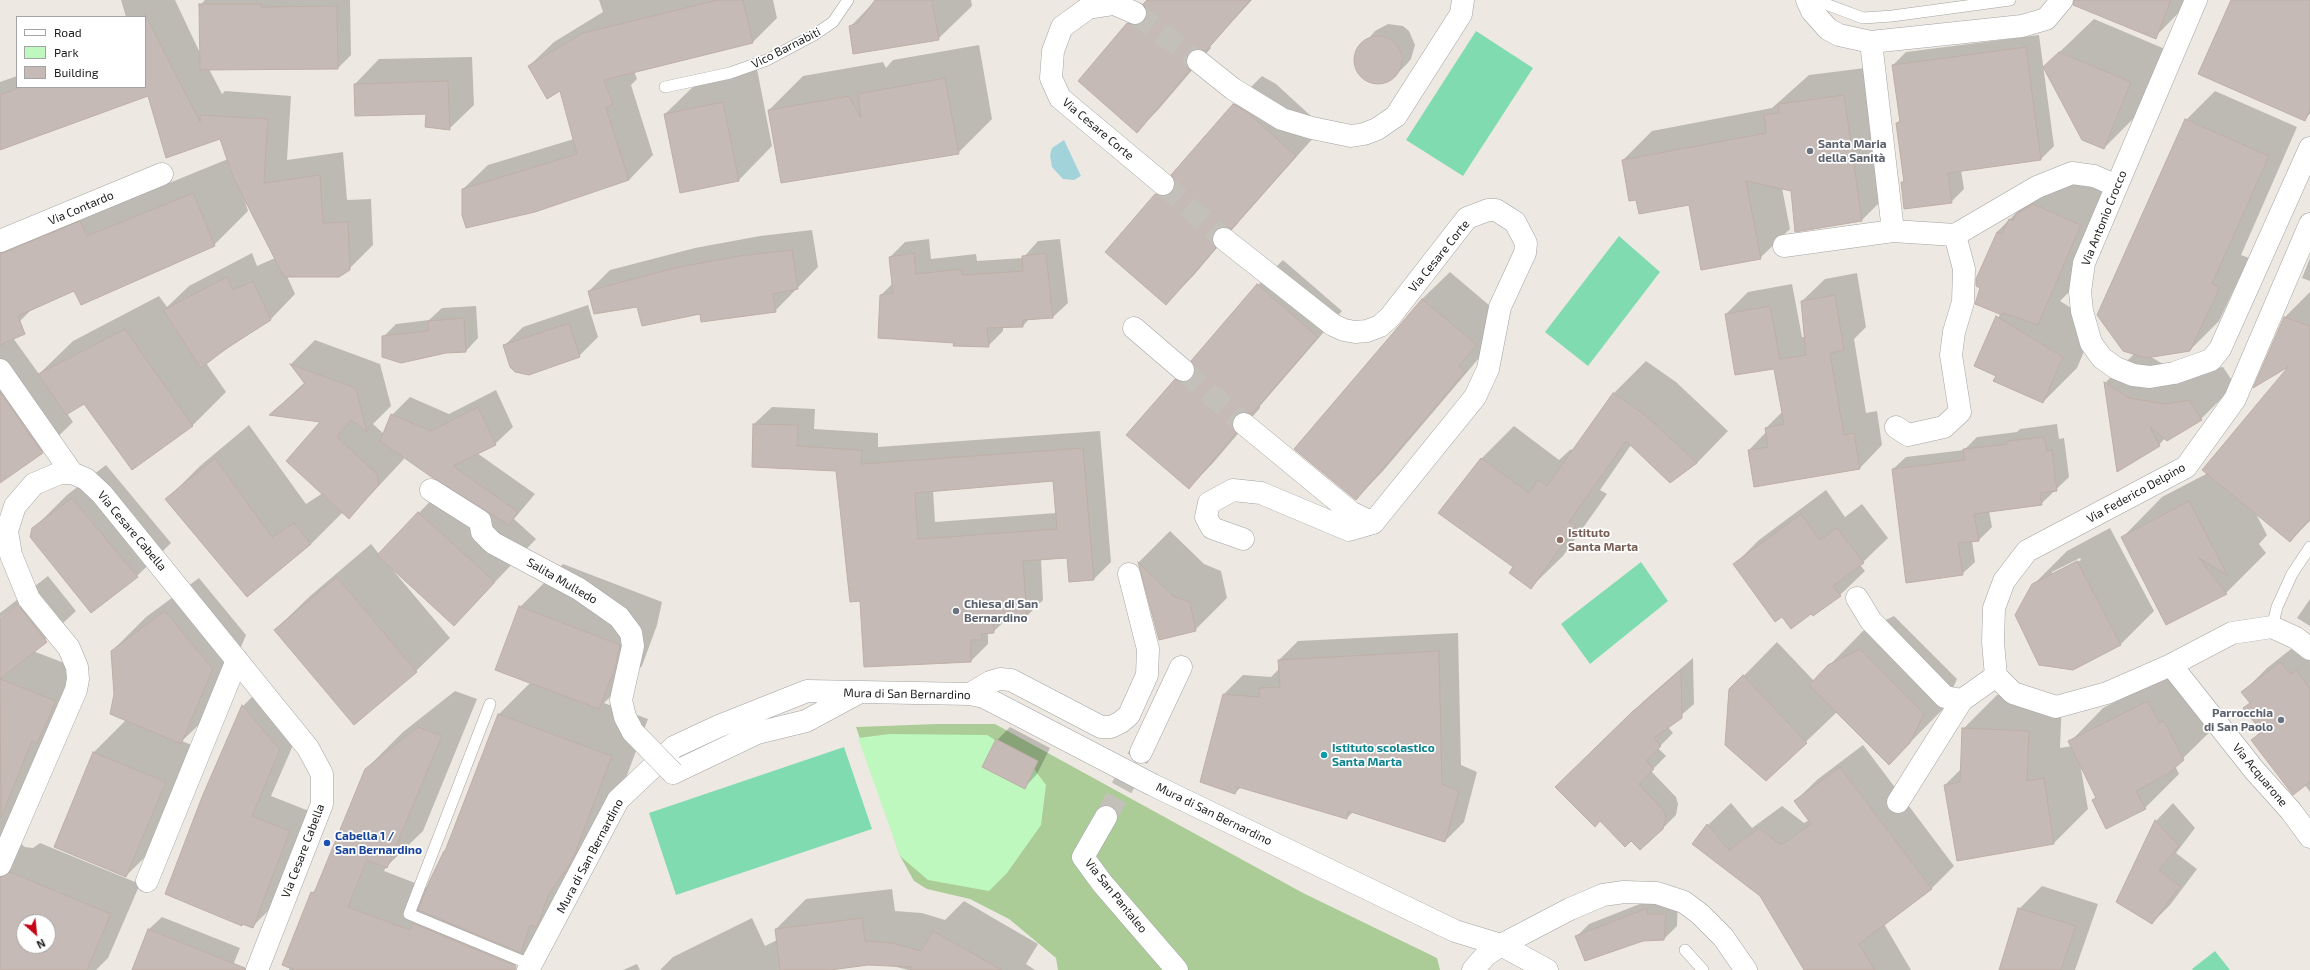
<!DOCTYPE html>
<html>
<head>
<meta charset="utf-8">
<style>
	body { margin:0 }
	#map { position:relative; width:2310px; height:970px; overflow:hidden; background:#ede9e2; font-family:"Exo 2",sans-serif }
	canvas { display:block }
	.legend { position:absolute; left:16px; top:16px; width:130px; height:72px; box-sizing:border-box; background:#fff; border:1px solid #a4a4a4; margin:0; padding:5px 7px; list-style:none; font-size:12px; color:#1c1c1c }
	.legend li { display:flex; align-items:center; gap:8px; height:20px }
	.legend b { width:20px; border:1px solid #a4a4a4 }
	.north { position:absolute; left:16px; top:914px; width:40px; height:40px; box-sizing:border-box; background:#fff; border:1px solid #a4a4a4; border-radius:50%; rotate:153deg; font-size:11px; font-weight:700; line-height:16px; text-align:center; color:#1c1c1c }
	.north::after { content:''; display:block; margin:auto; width:14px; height:18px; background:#c50315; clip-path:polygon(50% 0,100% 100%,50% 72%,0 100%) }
</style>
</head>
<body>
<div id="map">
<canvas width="2310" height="970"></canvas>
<ul class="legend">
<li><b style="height:5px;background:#fff"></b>Road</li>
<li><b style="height:11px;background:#bff8be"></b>Park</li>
<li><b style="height:11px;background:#c5bab5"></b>Building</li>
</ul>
<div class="north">N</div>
</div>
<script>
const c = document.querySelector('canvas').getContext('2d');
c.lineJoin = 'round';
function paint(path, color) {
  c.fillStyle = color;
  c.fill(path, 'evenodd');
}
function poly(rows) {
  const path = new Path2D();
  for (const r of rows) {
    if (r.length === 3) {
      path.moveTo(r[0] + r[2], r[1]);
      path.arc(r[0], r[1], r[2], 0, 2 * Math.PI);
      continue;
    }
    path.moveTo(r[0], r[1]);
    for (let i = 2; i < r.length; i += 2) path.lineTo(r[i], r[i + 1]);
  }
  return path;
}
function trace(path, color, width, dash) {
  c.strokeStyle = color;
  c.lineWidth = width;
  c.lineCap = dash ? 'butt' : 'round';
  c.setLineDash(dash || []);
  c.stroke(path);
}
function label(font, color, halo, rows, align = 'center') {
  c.font = font + ' "Exo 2",sans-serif';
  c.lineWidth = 3.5;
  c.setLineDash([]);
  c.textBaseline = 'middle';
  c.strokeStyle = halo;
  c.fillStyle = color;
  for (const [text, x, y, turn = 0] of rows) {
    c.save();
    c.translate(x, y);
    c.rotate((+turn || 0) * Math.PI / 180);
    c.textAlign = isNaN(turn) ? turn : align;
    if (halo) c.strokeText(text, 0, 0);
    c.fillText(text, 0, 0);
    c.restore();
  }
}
paint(poly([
	[938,724,995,724,1303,893,1437,958,1440,970,1058,970,1056,958,1009,919,970,899,927,889,914,881,900,856,856,727]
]), '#abcc97');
paint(poly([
	[890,734,987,735,1028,761,1046,785,1041,825,1007,873,989,891,928,880,900,856,858,738]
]), '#bff8be');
paint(poly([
	[1476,31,1533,68,1463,176,1406,140],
	[1619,236,1660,272,1588,366,1545,332],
	[1641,562,1668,601,1590,664,1561,624],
	[844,747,872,829,676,895,649,813],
	[2215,951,2230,970,2193,970,2192,969]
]), '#80dcb0');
paint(poly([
	[1064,140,1081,176,1074,180,1063,179,1052,167,1050,155,1052,148]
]), '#a2d3db');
paint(poly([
	[121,0,175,0,200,53,200,5,205,0,350,0,351,55,338,68,209,69,222,94,225,91,291,96,287,160,343,152,347,200,371,199,373,245,349,269,287,276,295,294,271,319,206,363,226,392,192,426,84,402,67,413,73,422,42,452,0,482,0,336,8,331,39,374,73,341,159,296,167,307,189,286,252,253,257,266,275,258,243,195,248,211,214,245,75,290,33,308,20,321,0,329,0,235,120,203,228,159,221,138,149,95,0,149,0,82,17,76,17,87,145,87,145,17,126,17],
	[599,0,773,0,777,18,753,42,634,71,637,79,631,85,653,155,629,180,463,189,488,165,574,139,561,90,529,66,554,42,603,12],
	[876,0,971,0,972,6,938,39,850,27],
	[1148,0,1252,0,1210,46,1211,48,1158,110,1137,131,1127,24,1145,6],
	[2094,0,2191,0,2155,37],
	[2232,0,2310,0,2310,114,2305,119],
	[2094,19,2165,49,2138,114,2104,148,2044,67],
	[1388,24,1403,26,1409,31,1415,45,1411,59,1406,65,1392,78,1378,83,1364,78,1356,65,1358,51,1375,31],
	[2039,35,2054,146,2041,159,1961,170,1964,189,1951,202,1902,183,1905,180,1897,123,1900,120,1893,65,1906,52],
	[979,45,992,119,958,153,769,110,803,76,883,62,886,68,893,60],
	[472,57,474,105,449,129,427,113,355,84,379,59],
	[1873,67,1891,191,1862,220,1792,190,1782,188,1790,229,1760,258,1690,204,1637,199,1623,160,1652,131,1772,108,1809,75],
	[757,69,772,146,739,180,665,114,699,81],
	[1262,76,1276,84,1323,127,1243,217,1194,275,1166,304,1156,195,1173,177,1173,175,1234,104],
	[2215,91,2297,127,2241,255,2249,258,2219,321,2190,350,2151,357,2163,364,2199,370,2223,367,2235,385,2201,419,2165,438,2159,445,2117,470,2105,383,2134,354,2186,120],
	[2065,173,2112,193,2069,292,2060,301,2096,323,2077,368,2043,402,1997,375,1976,366,2000,314,1997,232,2041,188],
	[812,230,818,267,775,311,701,313,638,306,589,291,610,270,695,248,760,236],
	[929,239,931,259,976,254,977,261,1023,258,1038,241,1060,239,1068,303,1053,317,1030,318,1023,326,1003,326,1003,331,988,346,955,342,881,295,893,283,890,257,905,242],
	[2310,258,2310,281,2302,278],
	[1283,260,1342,311,1260,406,1260,408,1213,463,1189,488,1176,380,1193,363,1258,285],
	[1450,272,1503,317,1491,344,1383,471,1356,499,1295,449,1422,299],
	[1857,273,1866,327,1854,339,1866,413,1877,411,1882,445,1860,468,1749,450,1766,432,1766,428,1783,411,1775,367,1726,314,1748,292,1792,284,1802,337,1805,337,1802,301,1825,279],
	[2310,292,2310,521,2290,541,2255,512,2267,535,2259,544,2266,553,2226,593,2167,624,2122,538,2162,497,2208,473,2291,364,2255,386,2285,317],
	[588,305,598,337,579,356,504,346,523,327],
	[476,306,478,338,466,351,383,337,396,324,429,320,442,308],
	[315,340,380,364,391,406,373,424,384,434,392,415,410,397,449,414,496,390,513,427,495,444,477,453,535,494,514,519,536,539,454,625,392,569,450,638,416,671,275,630,309,597,371,544,379,554,446,485,403,456,404,459,349,518,343,512,311,544,247,596,166,500,200,466,249,425,306,504,323,493,322,421,271,414,305,382,291,364],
	[1646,361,1676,382,1728,431,1697,463,1670,481,1631,445,1600,490,1607,494,1563,556,1531,587,1515,567,1439,513,1482,458,1514,426,1559,460,1571,449,1573,451,1614,393],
	[772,407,815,409,814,429,878,433,878,447,1100,431,1111,562,1094,579,1068,557,1041,559,1043,600,1026,617,1008,618,993,632,988,633,988,644,971,661,861,600,837,470,753,466,754,424],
	[1054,480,1056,513,935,522,933,490],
	[2057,424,2059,439,2064,438,2069,477,2041,504,1989,511,1992,527,1979,540,1972,541,1975,562,1962,574,1893,469,1906,457,1964,450,1977,437,2017,432,2020,429],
	[106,465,171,543,137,576,33,529,67,495],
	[1826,490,1845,517,1862,504,1888,538,1860,565,1865,571,1840,595,1811,612,1782,615,1735,564,1759,540],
	[2110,528,2154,611,2121,644,2033,585,2067,551],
	[2080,558,2081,560,2052,575,2052,572],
	[1170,531,1204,564,1221,571,1227,598,1195,630,1159,639,1139,562],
	[563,564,662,602,657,625,642,666,604,703,648,719,611,818,562,901,539,924,544,926,536,942,511,970,289,970,312,893,318,887,366,769,403,732,455,691,477,699,423,831,386,867,384,871,428,888,447,848,499,714,531,682,520,607],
	[48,576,76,611,33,651,85,671,19,842,25,847,33,848,40,843,140,884,108,958,96,970,36,970,0,955,0,620,23,603,22,602,0,618,0,613],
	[24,922,48,922,48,946,24,946],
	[199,578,246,635,215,709,182,741,199,748,160,842,126,876,55,846,94,752,126,720,112,651,146,617],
	[2310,599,2310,626,2297,618],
	[1894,616,1957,679,1944,708,1889,764,1837,712,1766,780,1730,690,1777,642,1814,681,1863,631],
	[1458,633,1461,765,1477,772,1464,822,1445,841,1353,812,1347,818,1241,787,1235,793,1224,694,1243,675,1271,677,1279,669,1279,660,1298,641],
	[2305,638,2310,644,2310,792,2305,785,2252,740,2262,730,2251,703,2243,692,2267,668],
	[1693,658,1694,704,1668,727,1673,733,1658,748,1666,756,1651,771,1676,797,1678,804,1676,815,1663,828,1631,840,1556,787,1646,699],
	[2182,668,2217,725,2175,766,2179,774,2145,808,2093,800,2097,796,2080,764,2088,809,2054,843,1958,860,1945,785,1961,769,1963,729,1997,695,2062,698,2060,748,2072,746,2070,742,2103,708],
	[263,686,300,729,271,796,309,811,273,906,253,926,203,798,243,706],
	[1010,727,1050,748,1037,774,1025,787,997,740],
	[1863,745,1954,866,1931,889,1884,924,1911,970,1811,970,1761,896,1694,843,1708,825,1731,803,1752,828,1782,806,1804,823,1809,820,1795,801,1818,779],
	[2173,803,2195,828,2176,853,2197,869,2170,905,2152,923,2118,902,2156,821],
	[2042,886,2098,904,2075,970,2000,970,2019,909],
	[892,889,895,911,922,913,945,920,964,901,1038,944,1026,964,1035,970,908,970,889,965,868,964,822,970,660,970,673,957,752,918,765,946,777,940,776,929,806,899],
	[1660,896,1678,901,1677,926,1664,939,1576,937,1589,924],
	[162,917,240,948,231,970,133,970,149,929],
	[637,964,640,970,623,970]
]), '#0003');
const building = poly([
	[718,0,743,0,753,43,604,80,613,104,606,108,629,180,535,212,466,228,462,215,462,189,577,154,560,91,547,99,528,66,583,33,718,0],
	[875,0,932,0,939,40,853,54,849,26,858,23,875,0],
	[1147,0,1250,0,1206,51,1199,49,1189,53,1186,60,1190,70,1137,133,1078,81,1127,23,1136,25,1143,23,1147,18,1147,11,1143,4,1147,0],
	[2074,0,2171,0,2156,39,2073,5,2074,0],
	[2231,0,2310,0,2310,109,2305,121,2198,74,2231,0],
	[199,4,261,4,261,7,337,6,338,69,200,70,199,4],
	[145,14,200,122,200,115,268,119,264,183,320,175,323,223,348,222,350,270,339,277,284,277,233,177,220,139,166,158,148,96,0,150,0,95,21,87,145,87,145,14],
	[1378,60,24],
	[2026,47,2041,160,1948,173,1952,203,1904,209,1901,182,1904,182,1896,123,1900,122,1892,65,2026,47],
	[2059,52,2131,82,2104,149,2082,140,2043,67,2059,52],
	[945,78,959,154,781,183,768,110,849,96,861,118,858,94,945,78],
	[448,81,450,130,425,127,426,114,355,116,354,84,448,81],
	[1844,95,1862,221,1795,232,1791,191,1746,181,1761,259,1701,270,1689,205,1639,214,1636,200,1629,201,1622,160,1766,133,1764,115,1779,113,1778,104,1844,95],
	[723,102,739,181,680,193,664,114,723,102],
	[1233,104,1247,112,1296,156,1232,229,1225,227,1214,231,1212,238,1216,248,1166,305,1105,252,1155,194,1167,196,1172,192,1175,186,1171,175,1233,104],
	[2185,119,2269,156,2212,284,2220,287,2190,351,2146,358,2123,351,2097,315,2185,119],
	[193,193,215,246,81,305,74,291,18,316,25,334,0,345,0,254,80,221,87,236,193,193],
	[2033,204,2081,225,2038,325,2003,313,2002,315,1975,304,1980,288,1976,286,1976,279,1997,232,2002,234,2009,219,2013,221,2016,214,2033,204],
	[792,250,798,289,773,294,776,312,701,322,700,314,642,326,637,307,594,314,588,291,674,268,739,256,792,250],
	[914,253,916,274,962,269,962,275,1023,271,1022,256,1046,253,1053,318,1023,320,1023,327,987,328,989,347,953,346,954,343,878,338,880,295,893,293,889,257,914,253],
	[227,277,233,290,253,281,271,320,227,348,201,368,163,310,227,277],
	[1257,284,1318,337,1252,414,1246,412,1235,416,1232,422,1236,433,1189,489,1126,435,1175,379,1181,382,1192,378,1195,372,1191,361,1257,284],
	[1835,295,1844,350,1830,353,1844,435,1854,433,1860,469,1754,487,1748,450,1768,447,1765,428,1784,424,1774,369,1735,375,1725,314,1770,306,1780,359,1806,355,1801,301,1835,295],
	[1422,299,1477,345,1459,366,1465,372,1356,500,1294,449,1422,299],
	[1996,316,2063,357,2043,403,1993,381,1996,376,1974,366,1996,316],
	[2284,317,2310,326,2310,518,2290,542,2202,470,2288,367,2253,388,2284,317],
	[464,318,466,352,446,353,401,363,382,357,382,336,428,331,428,321,464,318],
	[569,323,580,357,529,375,515,372,510,367,503,345,569,323],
	[125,329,193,426,132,470,84,404,66,415,38,374,125,329],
	[290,364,356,388,367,432,351,420,337,437,377,474,379,484,349,519,286,461,320,422,269,415,305,384,290,364],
	[2104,382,2129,398,2165,404,2189,400,2202,420,2167,441,2150,427,2160,446,2117,472,2104,382],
	[0,392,43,453,0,483,0,392],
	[1613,393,1644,414,1697,463,1670,483,1626,441,1569,522,1576,526,1531,589,1509,573,1513,567,1438,513,1481,458,1529,493,1538,480,1547,486,1613,393],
	[478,407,496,445,453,466,518,512,509,525,433,478,380,441,391,414,431,431,478,407],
	[753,424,798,425,797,446,862,450,861,464,1083,448,1094,580,1069,582,1067,558,1023,561,1027,618,993,619,994,633,981,634,982,640,971,640,971,662,864,667,860,601,850,602,836,471,752,467,753,424],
	[1053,481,1057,529,918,539,915,493,1053,481],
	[2044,437,2047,451,2052,450,2057,491,2040,493,2042,505,1974,514,1979,541,1958,543,1963,575,1906,583,1892,469,1965,460,1963,449,2007,444,2007,441,2044,437],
	[215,458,272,537,294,523,311,544,247,597,165,499,215,458],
	[72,498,138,577,91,613,30,537,32,528,72,498],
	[2189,501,2228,576,2199,558,2227,594,2166,625,2121,537,2189,501],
	[418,512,495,582,454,626,377,555,418,512],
	[1801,514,1820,540,1837,528,1864,563,1833,586,1841,596,1813,616,1811,614,1791,629,1782,617,1775,622,1733,564,1801,514],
	[2077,561,2121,645,2073,670,2039,665,2015,615,2032,584,2077,561],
	[1138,562,1173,596,1190,602,1196,631,1159,640,1138,562],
	[337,577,417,672,354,725,274,630,337,577],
	[18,605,47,642,0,679,0,619,18,605],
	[519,606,620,645,615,669,599,709,495,670,519,606],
	[165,611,213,669,181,744,110,714,114,694,111,651,165,611],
	[1860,649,1924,714,1910,743,1889,765,1809,685,1828,665,1860,649],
	[1439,651,1442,784,1459,791,1445,842,1348,811,1347,819,1238,787,1235,794,1200,782,1223,694,1259,697,1259,688,1280,687,1278,660,1439,651],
	[2280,662,2291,674,2296,670,2310,689,2310,782,2293,795,2251,740,2262,732,2243,708,2250,703,2241,692,2280,662],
	[1681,670,1682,718,1654,738,1661,746,1646,761,1654,769,1639,784,1663,810,1666,817,1663,829,1640,850,1631,841,1625,847,1600,821,1595,827,1555,787,1632,712,1681,670],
	[1743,675,1807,743,1766,781,1725,745,1729,689,1743,675],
	[0,679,56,701,37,744,32,741,1,818,0,679],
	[2148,701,2159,723,2164,721,2184,760,2168,774,2136,791,2146,809,2106,829,2092,800,2096,798,2068,741,2148,701],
	[242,705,280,750,252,816,290,831,253,928,242,924,242,926,165,894,202,797,242,705],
	[498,714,612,756,574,856,565,873,563,873,548,896,537,927,530,925,521,953,418,910,429,882,444,851,445,851,498,714],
	[418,727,442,736,387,868,367,860,348,907,410,930,412,923,516,966,515,970,295,970,282,965,311,892,314,893,365,769,418,727],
	[1962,728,2029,731,2027,781,2044,778,2054,844,1957,861,1944,785,1960,782,1962,728],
	[996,739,1038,761,1025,789,982,767,996,739],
	[93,752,166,782,126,877,54,847,93,752],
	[1840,767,1932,889,1859,944,1875,970,1804,970,1760,896,1692,844,1707,824,1729,850,1759,828,1781,845,1811,824,1794,801,1840,767],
	[2155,820,2179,846,2159,870,2180,886,2152,924,2116,902,2155,820],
	[10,872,111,914,87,970,0,970,0,877,10,872],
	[24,922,48,922,48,946,24,946,24,922],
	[1648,908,1647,914,1666,914,1664,940,1643,941,1585,961,1575,936,1648,908],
	[2018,908,2076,926,2061,970,1999,970,2018,908],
	[862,918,865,941,892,943,921,951,933,931,1002,970,910,970,912,967,868,965,830,970,780,970,775,929,862,918],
	[148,929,245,968,245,970,132,970,148,929]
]);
paint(building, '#c5bab5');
trace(building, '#bfaea5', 1);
trace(poly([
	[1135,13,1198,61],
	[1163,184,1224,239],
	[1183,370,1244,424],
	[1106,817,1141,752]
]), '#c3c0ba', 22, [22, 11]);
const service = poly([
	[1815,0,1863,18,1892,16,2010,0],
	[665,87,730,73,767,60,814,35,833,22,848,0],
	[2272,627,2277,607,2292,574,2310,547],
	[490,704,409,914,532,965],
	[1685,950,1703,970]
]);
const minor = poly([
	[1807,0,1812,11,1828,29,1839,35,1871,42,2022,26,2046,19,2062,0],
	[2196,0,2084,263,2080,292,2082,311,2091,343,2102,358,2116,368,2133,375,2150,377,2174,373,2211,360,2220,349,2310,148],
	[1135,13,1114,4,1088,8,1062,27,1053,51,1051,78,1060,98,1163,184],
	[1871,42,1893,231],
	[1198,61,1233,89,1282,119,1312,128,1351,136,1364,134,1377,129,1396,116,1461,14,1463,0],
	[1224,239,1333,325,1344,330,1355,332,1367,331,1380,326,1390,317,1467,218,1488,210,1496,210,1515,222,1526,243,1525,253,1500,307,1488,369,1475,397,1373,523,1349,530,1261,493,1233,490,1209,503,1206,517,1212,528,1243,539],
	[0,241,162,174],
	[1784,246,1893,231,1955,235,2037,187,2072,173,2094,176,2117,186],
	[1134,328,1183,370],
	[0,370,72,473],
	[1244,424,1352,513,1373,523],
	[1896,427,1908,435,1944,427,1960,412,1951,355,1954,332,1963,302,1964,269,1955,235],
	[431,490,480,521,482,532,493,543,579,589,619,617,631,633,633,646,621,700,625,717,633,732],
	[1857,598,1871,621,1945,697,1962,700,1996,676],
	[2310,649,2296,638,2272,627,2232,633,2171,665,2255,771,2291,811,2310,837],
	[2171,665,2107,693,2056,707,2013,693,1996,676,1993,642,1994,608,2004,581,2027,551,2186,467,2235,399,2310,224],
	[970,694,990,682,1000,679,1011,680,1101,727,1111,727,1121,722,1129,715,1147,675,1148,649,1129,574],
	[1141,752,1181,667],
	[673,773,757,733,806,721,858,693],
	[1898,802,1962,700],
	[1106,817,1083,857,1102,883,1177,970],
	[0,865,76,690,78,679,77,667,69,648,29,599,11,555,7,531,15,506,34,484,60,473,72,473,86,479,102,494,308,748,322,774,322,804,257,970],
	[147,881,237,660],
	[528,970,618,800,674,747,719,726,807,691,970,694,984,697,1153,785,1455,931,1501,945,1547,970],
	[1473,970,1486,955,1501,945,1570,909,1603,895,1624,892,1657,893,1684,902,1700,914,1723,937,1746,970]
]);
trace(service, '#a3a3a3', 12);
trace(minor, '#a3a3a3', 23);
trace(service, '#fff', 11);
trace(minor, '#fff', 22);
const minorBridge = poly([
	[633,732,673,773]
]);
trace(minorBridge, '#a3a3a3', 23, []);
trace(minorBridge, '#fff', 22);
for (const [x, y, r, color] of [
	[1810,151,4,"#6b7280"],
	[1560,540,4,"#8d6e63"],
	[956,611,4,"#6b7280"],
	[2281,720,4,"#6b7280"],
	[1324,755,4,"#0f9aa8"],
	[327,843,4,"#1a4fb4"]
]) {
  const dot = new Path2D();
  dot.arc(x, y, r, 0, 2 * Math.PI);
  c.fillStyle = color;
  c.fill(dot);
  trace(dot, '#fff', 1.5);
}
label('12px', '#1c1c1c', '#fff', [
	["Vico Barnabiti",786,48,-27],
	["Via Cesare Corte",1098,129,40],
	["Via Contardo",81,208,-23],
	["Via Antonio Crocco",2104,218,-68],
	["Via Cesare Corte",1439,256,-51],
	["Via Federico Delpino",2136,493,-29],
	["Via Cesare Cabella",132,531,50],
	["Salita Multedo",562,581,30],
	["Mura di San Bernardino",907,694,1],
	["Via Acquarone",2260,775,50],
	["Mura di San Bernardino",1214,814,26],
	["Via Cesare Cabella",303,851,-69],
	["Mura di San Bernardino",590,856,-62],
	["Via San Pantaleo",1116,896,51]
]);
label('bold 12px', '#5b616d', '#fff', [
	["Santa Maria",1818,144],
	["della Sanità",1818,158],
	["Chiesa di San",964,604],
	["Bernardino",964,618],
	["Parrocchia",2273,713,"right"],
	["di San Paolo",2273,727,"right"]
], 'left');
label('bold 12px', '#785e54', '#fff', [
	["Istituto",1568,533],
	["Santa Marta",1568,547]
], 'left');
label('bold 12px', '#0d838f', '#fff', [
	["Istituto scolastico",1332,748],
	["Santa Marta",1332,762]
], 'left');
label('bold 12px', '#164399', '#fff', [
	["Cabella 1 /",335,836],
	["San Bernardino",335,850]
], 'left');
</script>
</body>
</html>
